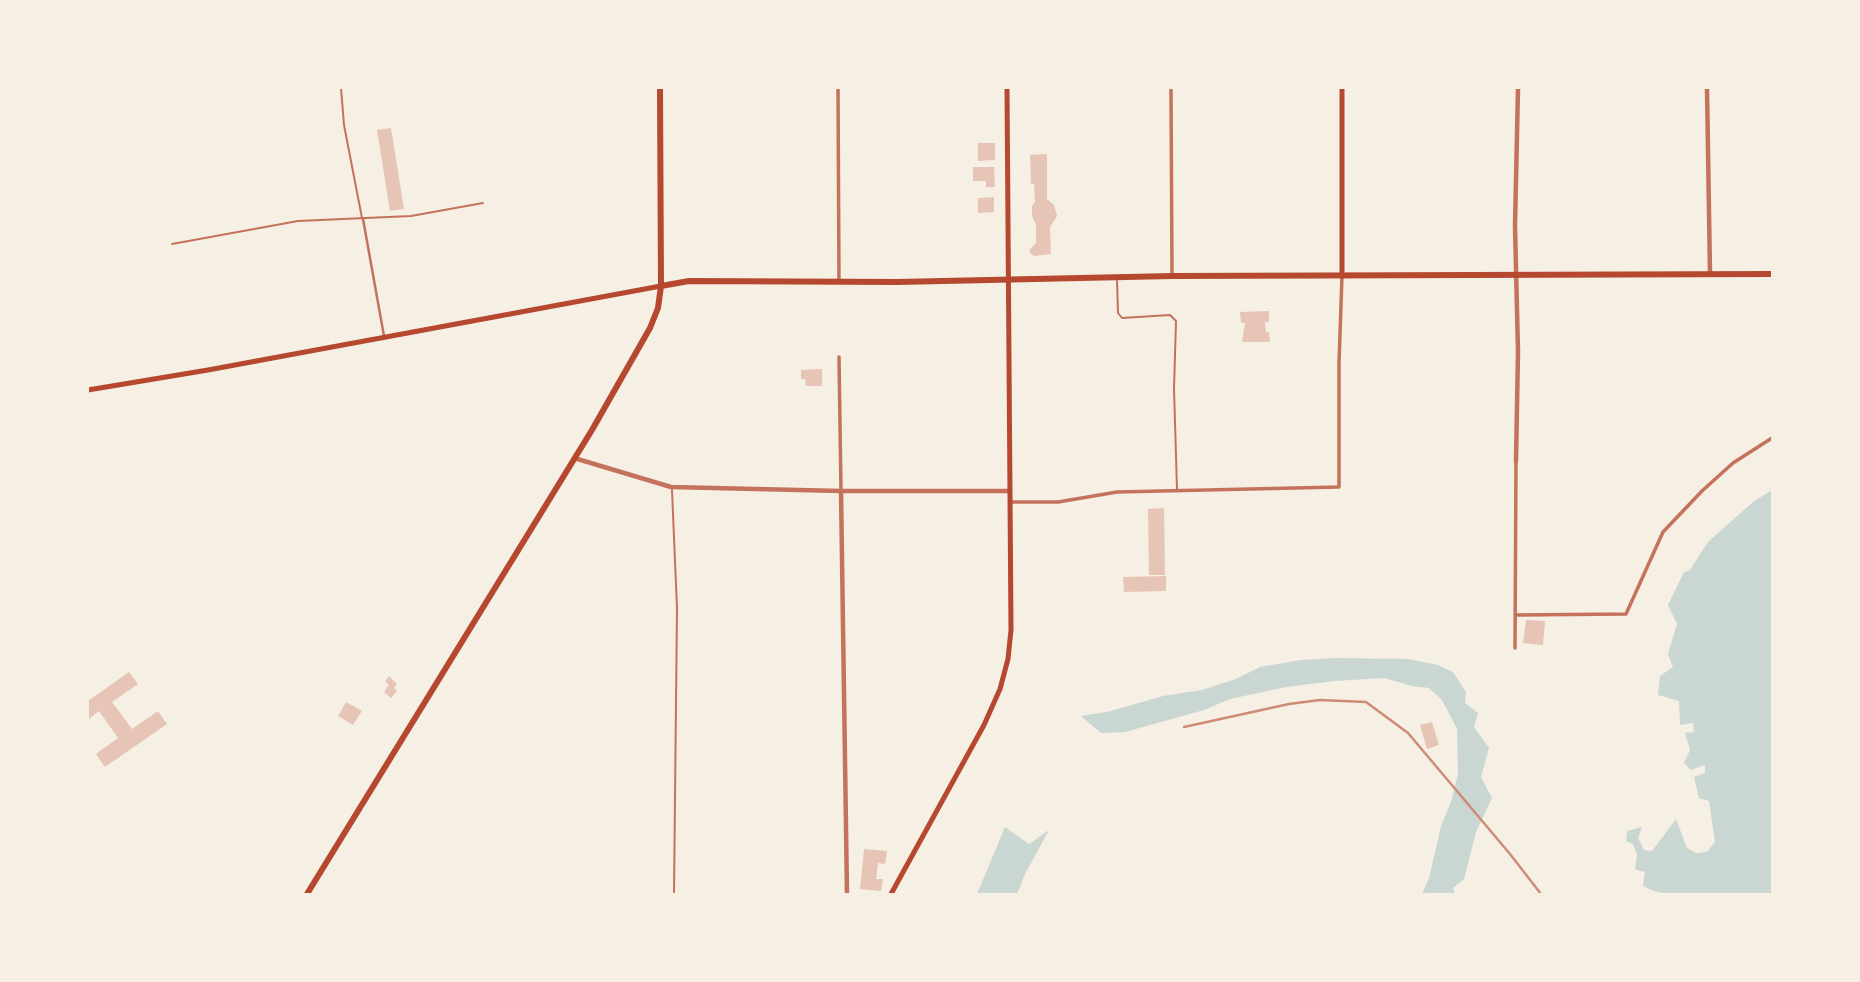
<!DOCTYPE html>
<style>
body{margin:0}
#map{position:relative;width:1860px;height:982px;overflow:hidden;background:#f6efe4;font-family:"IBM Plex Sans",sans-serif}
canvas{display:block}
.frame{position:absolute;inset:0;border:89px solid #f6efe4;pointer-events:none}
</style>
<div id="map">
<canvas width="1860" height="982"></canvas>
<div class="frame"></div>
</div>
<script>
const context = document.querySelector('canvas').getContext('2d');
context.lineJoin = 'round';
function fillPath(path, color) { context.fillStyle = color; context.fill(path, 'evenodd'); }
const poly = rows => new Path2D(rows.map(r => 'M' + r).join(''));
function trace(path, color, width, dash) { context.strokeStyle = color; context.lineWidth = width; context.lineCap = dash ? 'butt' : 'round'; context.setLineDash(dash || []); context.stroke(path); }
fillPath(poly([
 [1772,490,1772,894,1667,894,1654,891,1643,886,1645,872,1635,869,1637,855,1633,844,1626,841,1627,831,1642,827,1638,838,1644,850,1652,851,1676,819,1687,848,1696,853,1707,852,1715,842,1709,801,1699,798,1694,777,1705,773,1705,765,1691,770,1684,763,1690,750,1685,733,1694,732,1693,723,1680,725,1679,701,1658,695,1660,676,1673,667,1668,654,1677,624,1668,605,1684,572,1690,570,1708,542,1753,502],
 [1337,658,1408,659,1438,665,1453,672,1466,692,1465,703,1478,713,1474,727,1489,748,1481,777,1492,798,1476,832,1464,879,1453,888,1455,894,1422,894,1429,878,1441,826,1451,802,1458,774,1457,729,1442,700,1429,688,1412,686,1384,678,1335,681,1286,687,1230,699,1204,710,1125,732,1101,733,1081,716,1107,712,1163,696,1202,690,1236,679,1260,667,1301,660],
 [1005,827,1029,844,1049,830,1025,874,1017,894,977,894]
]), '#c9d6d2');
fillPath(poly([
 [391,128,404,209,390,211,377,130],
 [978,143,995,143,995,160,978,161],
 [1047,154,1047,199,1054,205,1057,216,1050,227,1051,254,1034,256,1030,253,1030,249,1036,243,1036,225,1032,216,1032,206,1035,202,1034,184,1031,184,1030,155],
 [973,167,994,167,995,187,986,187,986,181,973,181],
 [994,197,994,212,978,213,978,198],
 [1269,311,1269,322,1265,322,1266,332,1269,332,1270,342,1242,342,1245,323,1241,323,1240,312],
 [822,369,822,386,806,386,805,379,801,379,801,370],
 [1164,508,1165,575,1149,575,1148,509],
 [1166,576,1166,591,1124,592,1123,577],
 [1526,620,1545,621,1543,645,1523,643],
 [129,672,138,684,112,702,132,729,158,711,167,724,105,767,96,754,118,738,99,711,88,720,88,701],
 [389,676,397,684,394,688,397,691,391,698,384,692,389,685,385,681],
 [346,702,362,711,353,725,338,716],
 [1432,722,1439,745,1427,749,1420,725],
 [864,849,887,851,885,864,878,863,876,879,883,879,881,891,860,889]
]), '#e6c5b7');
trace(poly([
 [341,88,344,125,362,218],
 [172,244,298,221,411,216,483,203],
 [1117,281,1118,313,1122,318,1170,315,1176,321,1174,389,1177,489],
 [672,490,677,608,674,894]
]), '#c5725c', 2);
trace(poly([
 [363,219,384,336]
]), '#c5725c', 2.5);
trace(poly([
 [838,88,839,282],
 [1171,88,1172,276],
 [839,357,841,491],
 [1011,502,1058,502,1117,492,1339,487,1339,363,1342,276],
 [1516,615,1626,614,1663,532,1702,491,1733,463,1772,438],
 [1515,648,1516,461]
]), '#c5725c', 3.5);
trace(poly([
 [1707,88,1710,274],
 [574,458,671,487,841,491,1009,491],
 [1516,461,1518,352,1515,226,1518,88],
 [841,491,847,894]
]), '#c5725c', 4.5);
trace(poly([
 [1342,276,1342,88],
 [88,390,208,370,661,286],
 [891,894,984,725,1000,689,1008,659,1011,630,1007,88]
]), '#b5482f', 5);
trace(poly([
 [661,286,689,281,897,282,1172,276,1772,274],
 [307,894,592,430,650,328,658,308,661,286,660,88]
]), '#b5482f', 6);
trace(poly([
 [1184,727,1289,704,1320,700,1366,702,1408,733,1510,854,1541,894]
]), '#cf8b77', 2.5);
</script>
